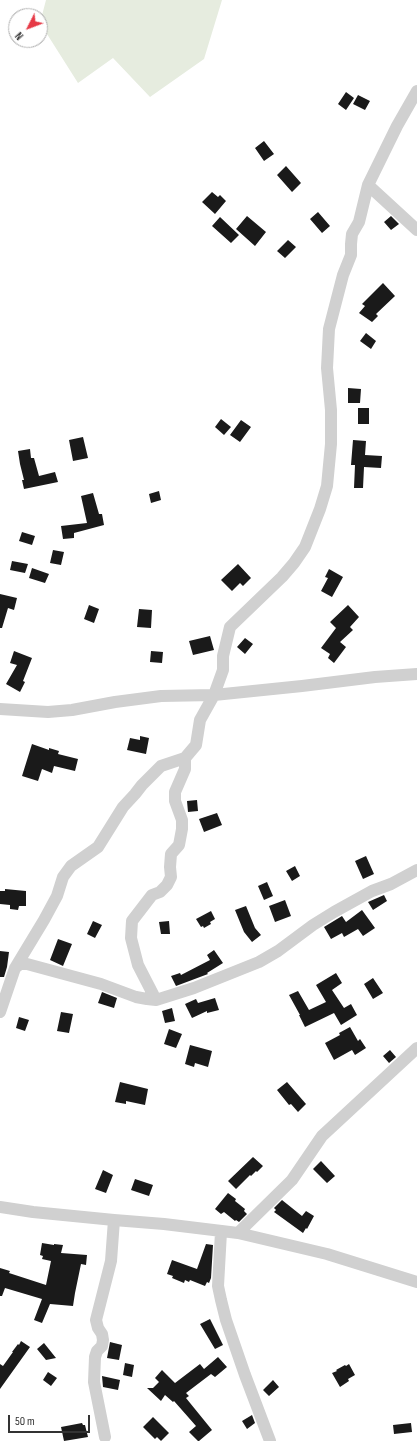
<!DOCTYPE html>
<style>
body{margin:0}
#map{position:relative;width:417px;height:1441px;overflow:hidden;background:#fff;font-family:"Sofia Sans Condensed",sans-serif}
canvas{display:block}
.north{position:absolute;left:8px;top:8px;width:40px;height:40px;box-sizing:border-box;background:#fff;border:1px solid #adadad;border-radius:50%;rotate:228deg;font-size:11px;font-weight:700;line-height:16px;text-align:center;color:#333}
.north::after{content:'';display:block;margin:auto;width:14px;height:18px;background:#e63946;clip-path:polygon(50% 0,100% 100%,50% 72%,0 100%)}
.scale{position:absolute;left:8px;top:1415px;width:82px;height:18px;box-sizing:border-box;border:2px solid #333;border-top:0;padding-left:5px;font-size:12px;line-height:14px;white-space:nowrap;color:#333;-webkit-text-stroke:3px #fff;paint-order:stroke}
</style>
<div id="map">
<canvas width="417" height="1441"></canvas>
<div class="north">N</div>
<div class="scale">50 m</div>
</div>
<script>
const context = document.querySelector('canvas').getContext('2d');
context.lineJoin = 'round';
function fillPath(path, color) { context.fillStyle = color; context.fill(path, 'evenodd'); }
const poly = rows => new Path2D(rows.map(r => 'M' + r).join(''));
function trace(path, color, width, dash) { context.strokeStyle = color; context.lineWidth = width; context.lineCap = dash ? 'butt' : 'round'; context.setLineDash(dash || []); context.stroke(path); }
fillPath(poly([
 [46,0,222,0,204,59,150,97,113,58,78,83,40,23]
]), '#e6ecdf');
fillPath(poly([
 [346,92,354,98,346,110,338,104],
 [358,95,370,101,365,110,353,104],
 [264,141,274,154,264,161,255,148],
 [286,166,301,183,292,192,277,175],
 [212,192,218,197,220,195,226,201,215,214,202,202],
 [318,212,330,226,322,233,310,219],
 [247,216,266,232,255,246,236,229],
 [391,216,399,224,391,230,384,222],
 [220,217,239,235,231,243,212,226],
 [288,240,296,247,285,258,277,251],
 [383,283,395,296,376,314,378,316,372,322,359,313,365,306,362,304],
 [366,333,376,341,371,349,360,341],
 [348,388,361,389,360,403,348,403],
 [358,408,369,408,369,424,358,424],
 [221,419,231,427,224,435,215,427],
 [241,420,251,427,240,442,230,435],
 [83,437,88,458,73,461,69,440],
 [353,440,366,441,365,455,382,456,381,468,364,467,363,488,354,488,355,465,351,465],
 [30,449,31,458,34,458,39,476,55,472,58,482,24,489,22,480,24,480,20,464,18,451],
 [159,491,161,500,151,503,149,494],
 [93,493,99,514,102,514,104,525,74,533,74,538,63,539,61,526,87,523,81,496],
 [22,532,35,536,32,545,19,541],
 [53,550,64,552,61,565,50,563],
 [12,561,28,564,25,573,10,570],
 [238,564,251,578,243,586,240,583,232,591,221,580],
 [32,568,49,574,45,583,29,578],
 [329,569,343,577,332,597,321,591,328,578,325,577],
 [0,594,17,598,14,610,8,608,2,628,0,628],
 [89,605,99,609,94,623,84,619],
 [348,605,359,617,350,627,353,630,340,642,346,647,334,663,328,658,330,654,321,648,336,628,330,622],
 [139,609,152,610,151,628,137,627],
 [210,636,214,650,193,655,189,641],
 [245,638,253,644,245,654,237,647],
 [14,651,32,658,23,681,25,682,20,692,6,684,17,665,10,663],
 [151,651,163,652,162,663,150,662],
 [140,736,149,738,146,754,127,750,130,738,140,740],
 [32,744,49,750,49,748,59,751,58,754,78,759,75,771,54,766,52,773,42,769,38,781,22,776],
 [197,800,198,811,188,812,187,801],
 [217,813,222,825,204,832,199,819],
 [366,856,374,874,363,879,355,861],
 [295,866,300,876,292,881,286,871],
 [267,882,273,896,264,900,258,886],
 [5,889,26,891,26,906,19,906,18,910,10,909,10,905,0,904,0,891,5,891],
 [384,895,387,901,373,910,368,902],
 [285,900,291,916,275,922,269,906],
 [246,906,255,928,261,935,252,942,244,932,235,910],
 [362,910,375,928,363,936,358,929,344,937,342,933,331,939,324,927,342,916,346,922],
 [211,911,215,919,210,922,211,924,204,928,203,926,201,927,196,919],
 [93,921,102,925,95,938,87,934],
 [169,921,170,934,161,934,159,922],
 [58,939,72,944,63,966,50,960],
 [214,950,223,963,207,973,208,974,176,986,171,976,180,973,181,975,210,960,207,955],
 [0,951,9,952,7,967,4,977,0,977],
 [336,973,342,983,332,990,344,1008,351,1004,357,1015,341,1025,334,1013,305,1027,299,1015,300,1015,289,995,298,991,309,1010,326,1002,316,985],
 [373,978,383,993,373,999,364,984],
 [102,992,117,998,114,1008,98,1003],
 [215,998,219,1010,207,1013,207,1011,192,1018,185,1004,196,999,198,1003],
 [172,1008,175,1021,165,1023,162,1011],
 [61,1012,73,1014,69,1033,57,1031],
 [19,1017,29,1020,25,1031,16,1028],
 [350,1027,358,1041,360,1039,366,1048,355,1055,352,1050,334,1060,325,1043,340,1035,339,1033],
 [169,1029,182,1034,176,1048,164,1044],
 [190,1045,212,1051,208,1067,195,1063,194,1067,185,1064],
 [390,1050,396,1057,389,1063,383,1056],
 [120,1082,148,1089,145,1105,126,1101,126,1104,115,1102],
 [287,1082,306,1104,298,1112,291,1104,289,1105,277,1090],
 [253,1157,263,1166,257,1172,256,1171,251,1176,250,1175,236,1189,228,1181],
 [321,1161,335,1176,327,1183,313,1169],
 [103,1170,113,1175,106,1193,95,1189],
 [135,1179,153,1185,149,1196,131,1190],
 [228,1193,236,1199,235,1201,245,1209,244,1211,247,1214,239,1222,236,1220,235,1221,224,1212,221,1214,215,1209],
 [282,1200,302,1216,306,1211,314,1216,307,1229,306,1228,303,1233,274,1212,276,1210,274,1208],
 [42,1243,54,1245,54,1244,63,1245,61,1253,87,1255,86,1265,81,1264,75,1293,73,1306,50,1304,42,1323,34,1320,42,1299,5,1288,2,1296,0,1296,0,1268,10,1271,9,1273,46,1285,51,1261,42,1259,43,1256,40,1255],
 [206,1244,213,1245,211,1278,209,1283,207,1282,205,1286,190,1280,189,1282,185,1280,184,1283,172,1278,173,1276,167,1274,172,1260,197,1269],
 [210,1319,223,1345,215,1349,200,1324],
 [21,1341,30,1347,0,1389,0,1364,3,1366,13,1352,12,1352,18,1344,19,1345],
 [110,1342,122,1345,119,1360,107,1358],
 [44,1343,56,1358,46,1360,37,1349],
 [218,1357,227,1367,215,1377,211,1374,186,1393,189,1396,186,1398,212,1430,199,1441,198,1441,189,1432,196,1426,174,1401,173,1402,165,1395,161,1401,147,1388,153,1388,159,1382,155,1378,162,1370,175,1383,200,1364,204,1369],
 [125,1363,134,1365,132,1377,123,1375],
 [349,1364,355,1375,348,1379,349,1381,340,1387,332,1373,337,1371,336,1370,345,1365,346,1366],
 [48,1372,57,1378,51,1386,43,1380],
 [102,1376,120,1380,118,1390,103,1387],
 [273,1380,279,1387,269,1396,263,1390],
 [252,1415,255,1423,247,1429,242,1421],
 [153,1417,169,1433,161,1441,157,1437,155,1439,143,1427],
 [82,1423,83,1425,85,1425,88,1437,64,1441,61,1427],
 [411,1423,412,1432,394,1434,393,1425]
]), '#1a1a1a');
trace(poly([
 [368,185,417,230],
 [0,709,48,712,72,710,115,702,161,696,214,695,302,686,375,677,417,674],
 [15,968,20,964,27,964,101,984,136,997,147,999,156,1000,194,988,259,962,278,951,313,925,334,912,372,891,391,884,417,870],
 [156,1000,138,965,131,938,132,921,152,895,160,892,167,885,171,877,170,867,171,854,179,845,182,829,182,820,175,801,175,792,185,769,185,758],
 [0,1012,15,968,44,920,57,896,63,877,71,866,98,847,123,807,135,794,142,785,161,766,185,758,196,745,200,720,214,695,223,670,223,656,230,627,282,577,294,563,305,547,320,509,327,486,331,444,331,410,327,368,329,329,343,275,351,255,351,244,352,234,359,222,368,185,397,126,417,91],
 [0,1207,33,1212,114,1220,164,1224,238,1233,327,1254,417,1282],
 [221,1232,218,1286,221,1300,226,1320,245,1375,270,1441],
 [238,1233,292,1180,322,1136,417,1048],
 [105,1437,94,1382,95,1357,97,1351,102,1346,103,1340,102,1334,98,1328,96,1320,111,1261,114,1220]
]), '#d0d0d0', 12);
</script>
